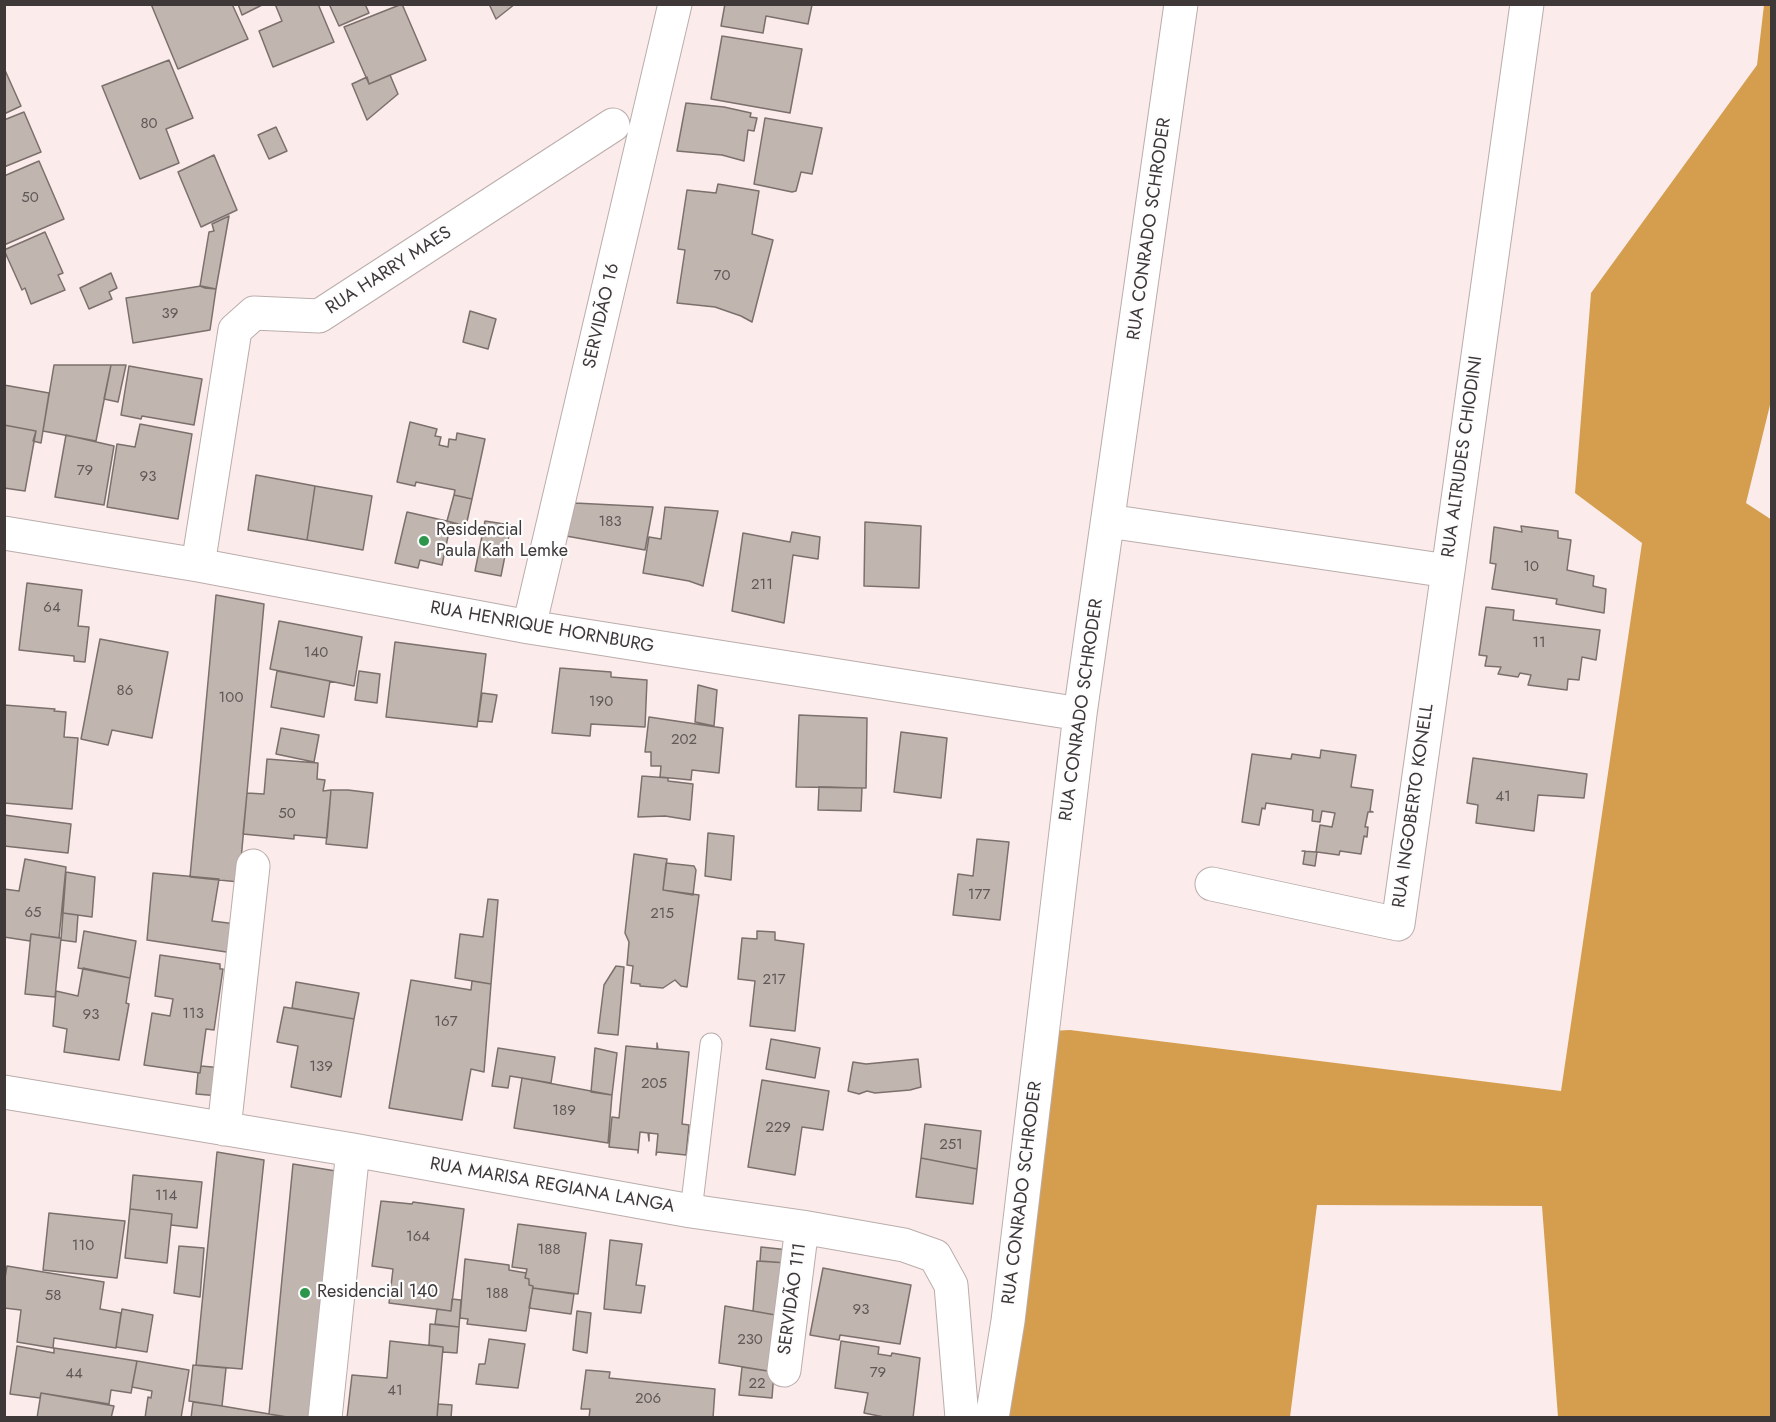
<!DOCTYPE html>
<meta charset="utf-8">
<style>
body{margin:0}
#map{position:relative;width:1776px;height:1422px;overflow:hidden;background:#fbeceb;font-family:Jost,sans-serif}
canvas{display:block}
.frame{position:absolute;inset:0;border:6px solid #3e3938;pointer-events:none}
</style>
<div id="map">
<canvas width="1776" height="1422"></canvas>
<div class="frame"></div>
</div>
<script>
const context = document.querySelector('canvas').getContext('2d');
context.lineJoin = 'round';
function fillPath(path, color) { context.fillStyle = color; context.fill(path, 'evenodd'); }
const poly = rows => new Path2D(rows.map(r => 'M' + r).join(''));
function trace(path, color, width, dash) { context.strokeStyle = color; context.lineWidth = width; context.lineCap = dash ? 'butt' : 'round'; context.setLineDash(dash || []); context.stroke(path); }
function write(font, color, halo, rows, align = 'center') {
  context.font = font + ' Jost,sans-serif'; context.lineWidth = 4.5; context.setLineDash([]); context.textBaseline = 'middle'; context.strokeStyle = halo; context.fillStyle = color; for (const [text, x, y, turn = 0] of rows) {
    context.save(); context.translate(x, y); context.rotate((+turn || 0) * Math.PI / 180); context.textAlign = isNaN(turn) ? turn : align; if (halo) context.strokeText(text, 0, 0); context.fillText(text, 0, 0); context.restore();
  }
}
fillPath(poly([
 [1764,5,1771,5,1771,401,1746,503,1772,520,1771,1417,1558,1417,1542,1206,1317,1205,1290,1417,1002,1418,1050,1031,1070,1030,1561,1091,1642,543,1575,493,1591,293,1757,65]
]), '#d59e4f');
const building = poly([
 [151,4,232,4,248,39,178,69,151,4],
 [238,4,264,4,242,15,238,4],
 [275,4,318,4,334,42,273,67,259,31,282,21,275,4],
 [333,4,365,4,369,13,339,26,330,6,333,4],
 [402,4,426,60,369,84,344,27,402,4],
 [489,4,515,4,496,19,489,4],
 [725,4,810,4,812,5,808,24,766,16,763,33,721,26,725,4],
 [722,36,802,49,790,113,711,99,722,36],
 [169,60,193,118,166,129,179,163,140,179,102,86,169,60],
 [4,68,21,106,4,114,4,68],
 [390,75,398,94,367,120,352,84,367,77,369,84,390,75],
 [686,103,724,107,751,113,750,117,757,118,754,131,748,130,744,161,722,155,677,151,686,103],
 [24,112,41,152,4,167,4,120,24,112],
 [765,118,822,128,812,174,801,172,796,191,792,192,754,184,765,118],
 [276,127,287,151,269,159,258,135,276,127],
 [214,155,237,210,201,227,178,172,214,155],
 [39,161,64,219,4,245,4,176,39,161],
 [718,184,759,191,752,234,773,240,752,322,741,316,715,307,677,303,685,250,678,249,687,190,716,193,718,184],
 [229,216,216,289,205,288,200,286,209,232,214,231,212,224,229,216],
 [45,232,63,273,58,275,65,290,31,304,25,288,22,290,4,250,45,232],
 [111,273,117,288,109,292,112,299,89,309,80,288,111,273],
 [201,286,216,289,210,330,133,343,126,298,201,286],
 [470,311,496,319,488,349,463,342,470,311],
 [54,365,111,365,96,441,43,431,54,365],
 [111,365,126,365,118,402,104,399,111,365],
 [129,366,202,379,194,425,142,416,141,419,121,415,129,366],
 [4,385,49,393,41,443,33,441,36,431,4,425,4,385],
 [410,422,437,429,435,436,441,437,439,445,448,447,449,439,456,440,457,433,485,439,472,499,454,495,455,490,416,482,415,486,397,482,410,422],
 [140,424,192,434,178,519,107,507,117,444,135,447,140,424],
 [4,425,36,431,25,491,4,488,4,425],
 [66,435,114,446,104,505,55,497,66,435],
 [256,475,315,486,307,540,248,530,256,475],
 [315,486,372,496,363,550,307,540,315,486],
 [454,495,472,499,466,526,447,521,454,495],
 [575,503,653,507,645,550,566,536,575,503],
 [665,507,718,511,703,586,689,581,643,573,649,537,661,539,665,507],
 [407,512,451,522,442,565,420,560,418,568,395,563,407,512],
 [485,521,511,525,501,576,475,571,485,521],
 [865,522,921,526,919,588,864,586,865,522],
 [1521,526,1558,531,1558,538,1571,540,1567,570,1594,576,1593,586,1606,589,1604,613,1556,604,1557,599,1492,589,1496,564,1490,563,1494,527,1522,532,1521,526],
 [792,532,820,537,818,559,793,555,784,623,732,611,743,533,790,542,792,532],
 [27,583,82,590,78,626,89,627,85,662,74,661,74,656,19,650,27,583],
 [216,595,264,604,239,882,190,877,216,595],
 [1486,607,1514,610,1513,620,1600,630,1596,660,1582,657,1579,680,1568,679,1567,690,1528,685,1531,675,1520,673,1518,677,1498,674,1501,667,1485,666,1487,656,1479,655,1486,607],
 [279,621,362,637,354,686,270,669,279,621],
 [100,639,168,652,152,738,112,730,108,745,81,739,100,639],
 [395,642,486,654,477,727,386,717,395,642],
 [560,668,611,672,611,677,647,680,645,727,591,724,590,736,552,733,560,668],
 [277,671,330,681,324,717,271,707,277,671],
 [359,671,380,674,377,703,355,700,359,671],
 [698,685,717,690,714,726,695,722,698,685],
 [482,693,497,695,492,722,478,721,482,693],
 [4,705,55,709,54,711,66,712,64,737,78,738,72,809,4,803,4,705],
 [799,715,867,718,866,788,796,787,799,715],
 [649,717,723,728,719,773,692,770,691,780,660,777,661,766,651,766,651,752,645,752,649,717],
 [281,728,319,735,314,762,276,754,281,728],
 [901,732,947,738,941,798,894,792,901,732],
 [1321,750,1356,755,1351,787,1373,790,1370,811,1373,812,1368,812,1365,827,1368,827,1367,837,1364,836,1361,854,1340,851,1339,855,1317,852,1315,866,1303,864,1305,851,1302,851,1316,852,1320,825,1332,827,1335,813,1322,811,1320,822,1312,821,1313,810,1266,803,1265,809,1262,808,1259,825,1242,822,1252,754,1291,759,1292,754,1320,758,1321,750],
 [1473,758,1587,774,1584,798,1538,795,1534,831,1476,823,1478,805,1467,803,1473,758],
 [267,759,318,763,317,779,325,780,323,791,331,790,327,838,294,835,294,839,243,834,247,793,264,794,267,759],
 [642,776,668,778,668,781,693,784,690,820,665,816,638,817,642,776],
 [819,787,862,788,861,811,818,810,819,787],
 [331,790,348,790,373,793,367,848,326,844,331,790],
 [4,815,71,824,68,853,4,846,4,815],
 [708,833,734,836,731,880,705,876,708,833],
 [977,839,1009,842,1000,920,953,915,958,874,973,876,977,839],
 [634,854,667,859,663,890,699,895,687,987,681,986,675,980,663,988,640,986,640,984,631,983,633,966,627,965,629,942,625,933,634,854],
 [25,859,66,867,59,938,31,934,30,941,4,937,4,889,19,891,25,859],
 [666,863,694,866,696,870,693,895,663,890,666,863],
 [66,872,95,877,92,917,63,913,66,872],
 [153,873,219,879,212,921,236,924,233,953,147,940,153,873],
 [488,899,498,900,491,984,455,978,460,934,483,937,488,899],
 [63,913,78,915,76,942,61,940,63,913],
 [84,931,136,941,130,978,78,968,84,931],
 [757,931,775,932,775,940,804,944,795,1031,750,1026,755,981,738,979,742,938,757,939,757,931],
 [31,934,61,938,55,997,25,994,31,934],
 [160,955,220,964,220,969,223,969,214,1030,206,1029,200,1073,144,1065,152,1013,170,1016,173,999,155,996,160,955],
 [616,966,624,967,618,1035,598,1033,604,985,616,966],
 [83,968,130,978,126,1003,129,1004,119,1060,64,1052,67,1029,53,1026,56,991,78,996,83,968],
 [411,980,471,990,472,981,491,984,484,1072,471,1069,462,1120,389,1108,411,980],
 [296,982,359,993,354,1019,292,1008,296,982],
 [284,1007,354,1019,341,1097,291,1087,298,1046,277,1042,284,1007],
 [771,1039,820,1048,815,1078,766,1069,771,1039],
 [657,1043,658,1049,689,1052,682,1124,689,1125,686,1155,657,1152,656,1155,658,1134,649,1133,649,1141,648,1133,640,1132,638,1153,638,1150,609,1147,612,1117,619,1118,626,1046,657,1049,657,1043],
 [498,1048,555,1057,551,1083,510,1076,508,1088,492,1086,498,1048],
 [595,1048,617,1053,612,1095,591,1092,595,1048],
 [918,1059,921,1087,910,1090,875,1093,867,1091,859,1094,848,1091,853,1062,866,1064,918,1059],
 [201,1066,223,1068,220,1096,196,1094,198,1073,200,1073,201,1066],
 [522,1078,612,1095,608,1143,514,1128,522,1078],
 [762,1080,829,1091,823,1130,802,1127,795,1175,748,1167,762,1080],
 [925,1124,981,1131,977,1169,921,1158,925,1124],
 [217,1152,264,1160,242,1369,196,1365,217,1152],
 [921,1158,977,1169,973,1204,916,1197,921,1158],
 [293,1164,342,1172,318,1418,293,1418,269,1414,293,1164],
 [133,1175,202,1182,197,1228,171,1225,172,1214,130,1209,133,1175],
 [381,1201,412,1204,413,1202,464,1209,451,1311,389,1303,393,1269,372,1266,381,1201],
 [130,1209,172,1214,167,1263,125,1258,130,1209],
 [49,1213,125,1221,117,1278,43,1270,49,1213],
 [518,1224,586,1233,578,1294,533,1288,533,1286,529,1285,529,1279,525,1278,527,1269,512,1267,518,1224],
 [610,1240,642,1244,636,1285,645,1286,641,1313,604,1309,610,1240],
 [179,1246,204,1248,200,1297,174,1293,179,1246],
 [761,1247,789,1250,787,1263,760,1261,761,1247],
 [465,1259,509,1265,509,1270,526,1273,525,1278,529,1279,529,1285,533,1286,526,1331,467,1324,468,1319,460,1318,465,1259],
 [757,1261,787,1263,781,1316,753,1311,757,1261],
 [7,1266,104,1282,100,1309,121,1313,116,1348,54,1338,53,1348,17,1342,21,1310,4,1308,4,1284,7,1266],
 [823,1268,911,1285,900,1344,840,1335,839,1340,810,1335,823,1268],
 [533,1288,574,1294,571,1314,529,1308,533,1288],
 [452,1299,461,1300,459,1327,435,1324,437,1309,451,1311,452,1299],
 [725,1306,781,1316,774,1372,719,1363,725,1306],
 [122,1309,153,1315,147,1352,116,1347,122,1309],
 [577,1311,591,1313,587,1353,573,1350,577,1311],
 [430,1324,459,1327,457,1353,443,1352,443,1347,429,1345,430,1324],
 [489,1339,525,1344,518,1388,476,1384,479,1364,485,1364,489,1339],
 [390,1341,443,1347,437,1418,347,1418,352,1375,387,1378,390,1341],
 [841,1341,879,1347,878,1354,891,1356,892,1353,920,1358,913,1418,889,1418,864,1413,868,1393,835,1388,841,1341],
 [17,1346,54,1353,54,1348,137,1361,131,1393,111,1390,109,1404,41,1393,40,1398,10,1394,17,1346],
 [137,1361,189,1370,181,1418,145,1418,148,1397,151,1398,152,1391,132,1387,137,1361],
 [193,1365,226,1368,222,1406,189,1401,193,1365],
 [742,1367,774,1372,772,1398,739,1395,742,1367],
 [586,1370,610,1372,609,1378,715,1389,713,1418,589,1418,590,1409,581,1409,586,1370],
 [41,1393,114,1406,111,1418,37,1418,41,1393],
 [193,1402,222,1406,293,1418,191,1418,193,1402],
 [438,1404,452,1405,451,1418,437,1418,438,1404]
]);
fillPath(building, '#c1b5af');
trace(building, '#7b706b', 1.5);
const service = poly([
 [691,1211,711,1044]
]);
const minor = poly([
 [1108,521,1448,571,1527,4],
 [4,533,198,565,529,627,1080,714],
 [198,565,235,330,254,313,319,316,613,125],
 [529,627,675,4],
 [1212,884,1398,924,1448,571],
 [4,1092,353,1150,691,1211,802,1227,904,1245,935,1256,951,1285,962,1418],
 [224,1129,253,866],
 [784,1370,802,1227],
 [325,1418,353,1150],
 [992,1418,1008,1321,1080,714,1181,4]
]);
trace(service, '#bbadac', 23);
trace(minor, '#bbadac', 35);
trace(service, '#fff', 21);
trace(minor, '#fff', 33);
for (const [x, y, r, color] of [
 [424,541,6,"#2c964d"],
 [305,1293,6,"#2c964d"]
]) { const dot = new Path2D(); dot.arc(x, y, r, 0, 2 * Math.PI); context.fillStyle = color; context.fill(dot); trace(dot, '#fdfdfd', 2); }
write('15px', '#5f5856', null, [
 ["80",149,124],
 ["50",30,198],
 ["70",722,276],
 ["39",170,314],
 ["79",85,471],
 ["93",148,477],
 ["183",610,522],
 ["10",1531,567],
 ["211",762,585],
 ["64",52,608],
 ["11",1539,643],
 ["140",316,653],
 ["86",125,691],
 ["100",231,698],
 ["190",601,702],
 ["202",684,740],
 ["41",1503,797],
 ["50",287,814],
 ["177",979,895],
 ["65",33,913],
 ["215",662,914],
 ["217",774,980],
 ["113",193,1014],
 ["93",91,1015],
 ["167",446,1022],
 ["139",321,1067],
 ["205",654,1084],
 ["189",564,1111],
 ["229",778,1128],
 ["251",951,1145],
 ["114",166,1196],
 ["164",418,1237],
 ["110",83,1246],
 ["188",549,1250],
 ["188",497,1294],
 ["58",53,1296],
 ["93",861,1310],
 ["230",750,1340],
 ["79",878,1373],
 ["44",74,1374],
 ["22",757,1384],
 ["41",395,1391],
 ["206",648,1399]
]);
write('18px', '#3e3938', '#fdfdfd', [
 ["RUA CONRADO SCHRODER",1150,229,-82],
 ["RUA HARRY MAES",389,271,-33],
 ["SERVIDÃO 16",602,316,-77],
 ["RUA ALTRUDES CHIODINI",1463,457,-82],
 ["RUA HENRIQUE HORNBURG",542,628,10],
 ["RUA CONRADO SCHRODER",1082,710,-82],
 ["RUA INGOBERTO KONELL",1414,806,-82],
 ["RUA MARISA REGIANA LANGA",552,1186,10],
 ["RUA CONRADO SCHRODER",1023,1193,-83],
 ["SERVIDÃO 111",793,1299,-82]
]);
write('18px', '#3e3938', '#fdfdfd', [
 ["Residencial",436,531],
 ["Paula Kath Lemke",436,552],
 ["Residencial 140",317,1293]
], 'left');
</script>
